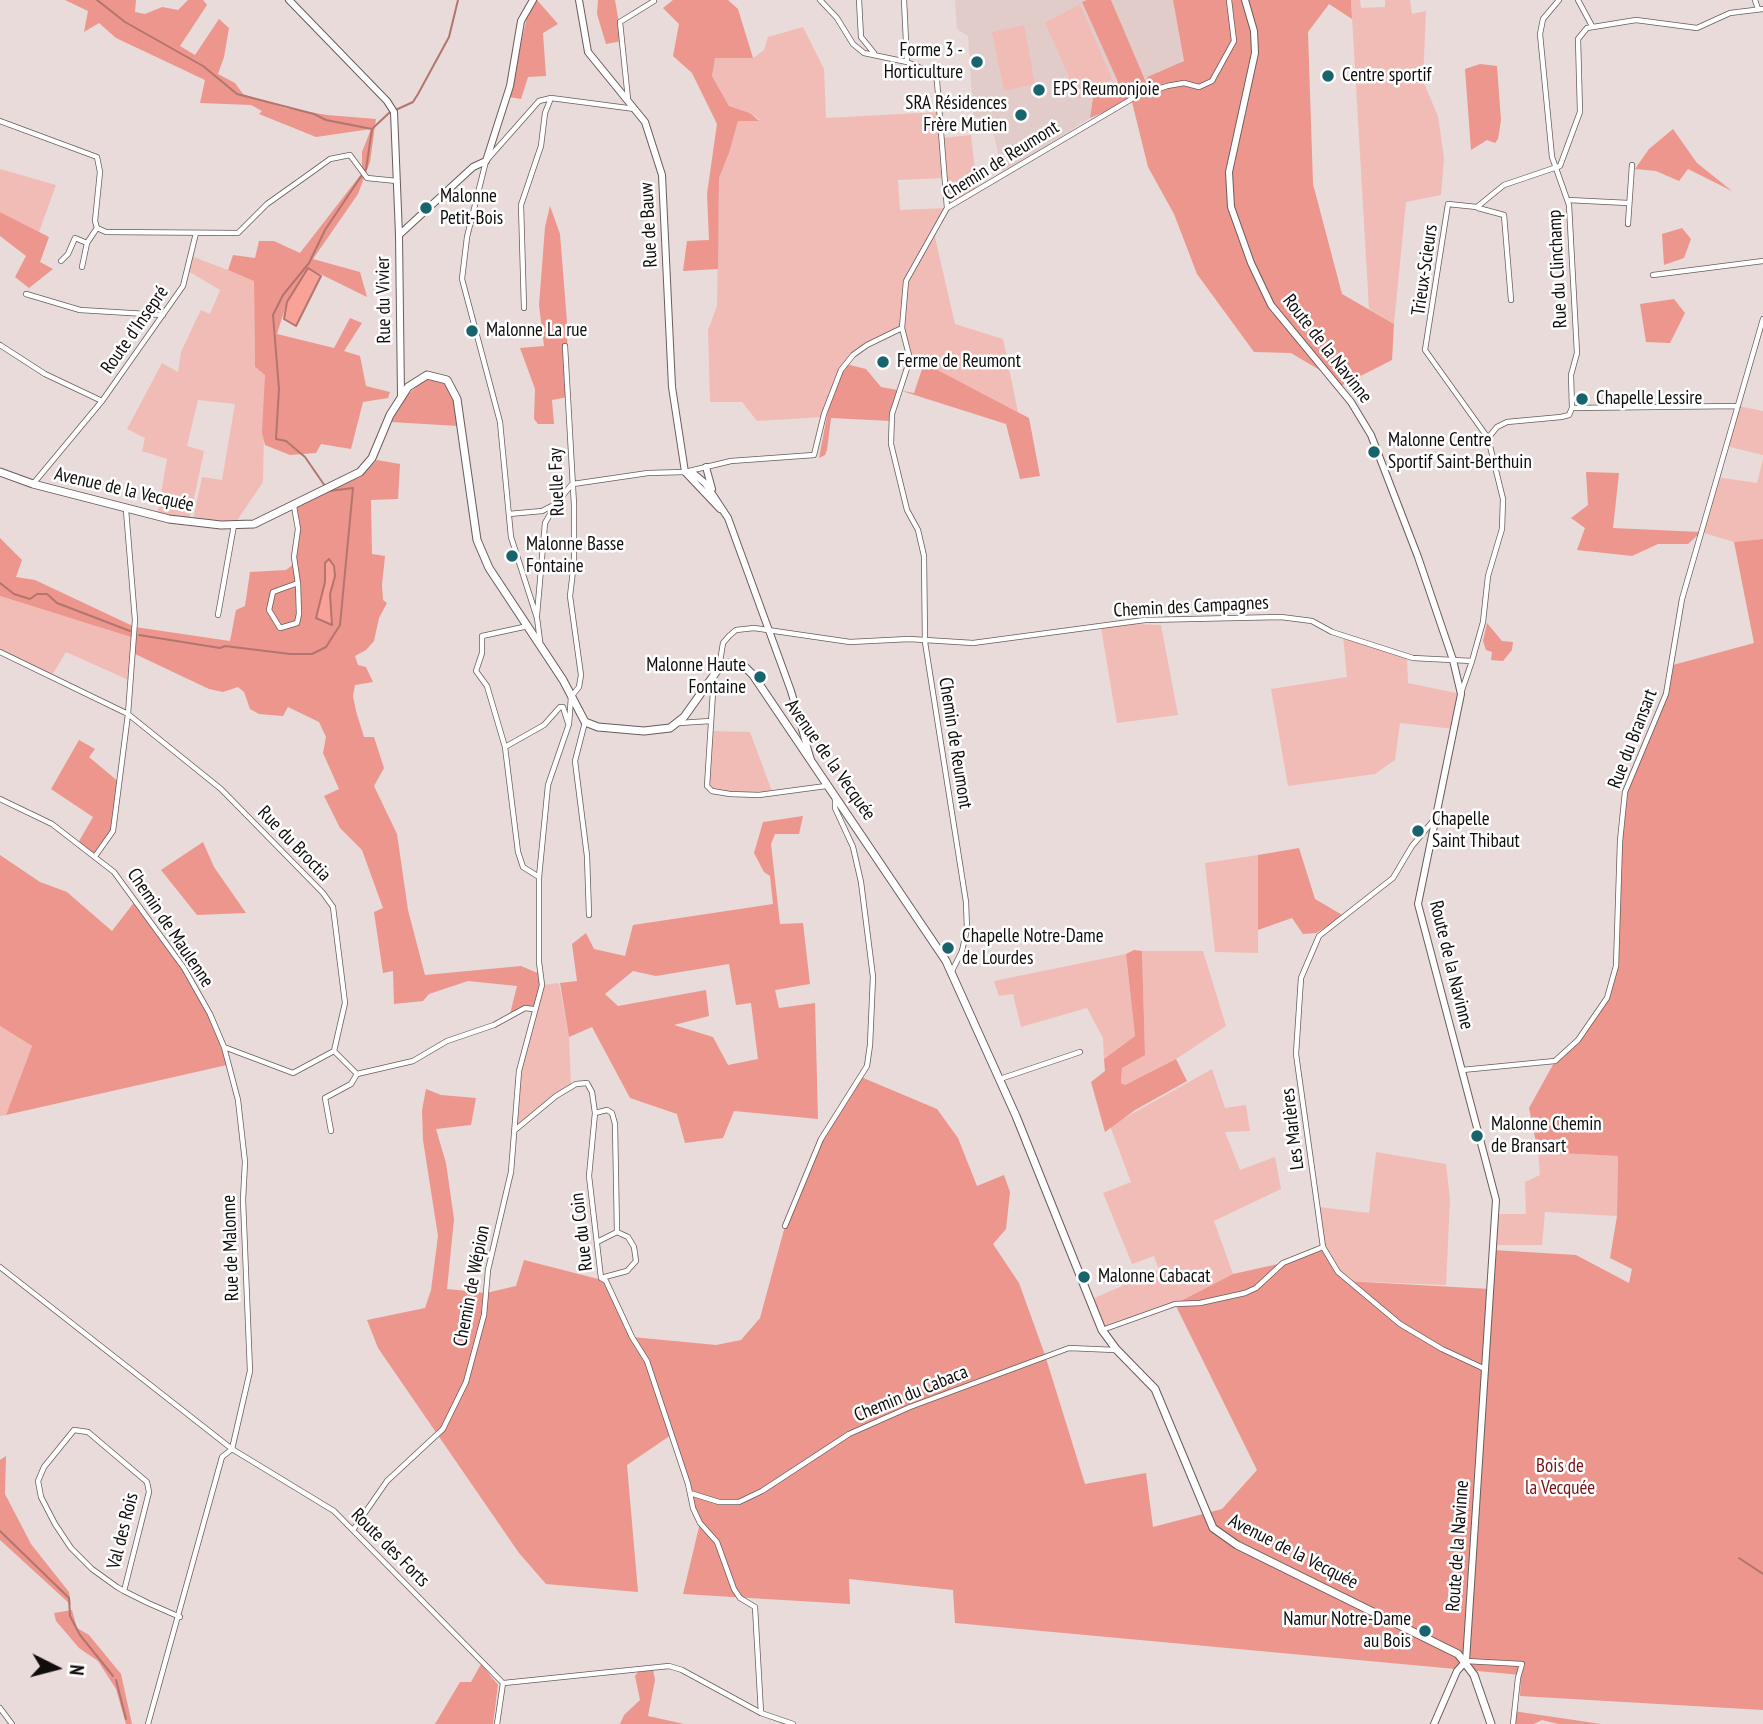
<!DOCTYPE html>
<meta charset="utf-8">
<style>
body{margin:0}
#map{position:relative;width:1763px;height:1724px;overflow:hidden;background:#e8dbd9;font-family:"PT Sans Narrow",sans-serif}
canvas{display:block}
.north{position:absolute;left:21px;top:1633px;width:70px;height:70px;-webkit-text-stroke:5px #fff;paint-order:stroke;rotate:96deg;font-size:19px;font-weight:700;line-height:28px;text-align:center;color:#110d0d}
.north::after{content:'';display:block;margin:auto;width:24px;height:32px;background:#110d0d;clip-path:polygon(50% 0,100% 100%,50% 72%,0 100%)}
</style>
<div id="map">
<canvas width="1763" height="1724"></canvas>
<div class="north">N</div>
</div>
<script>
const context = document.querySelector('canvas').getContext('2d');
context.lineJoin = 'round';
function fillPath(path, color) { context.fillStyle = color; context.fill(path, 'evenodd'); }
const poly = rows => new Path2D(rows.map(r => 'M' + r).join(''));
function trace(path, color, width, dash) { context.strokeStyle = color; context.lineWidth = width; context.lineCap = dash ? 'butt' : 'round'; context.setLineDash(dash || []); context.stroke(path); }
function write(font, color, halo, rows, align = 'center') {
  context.font = font + ' "PT Sans Narrow",sans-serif'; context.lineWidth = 5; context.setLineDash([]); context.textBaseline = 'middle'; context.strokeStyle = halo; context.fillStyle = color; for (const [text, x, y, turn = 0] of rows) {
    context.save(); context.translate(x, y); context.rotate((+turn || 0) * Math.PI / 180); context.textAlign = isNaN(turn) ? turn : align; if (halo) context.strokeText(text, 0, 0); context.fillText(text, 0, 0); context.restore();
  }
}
fillPath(poly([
 [955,0,1087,0,1083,3,1118,82,1093,98,1090,118,1003,174,991,122,974,125,968,36,957,29],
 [1111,0,1173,0,1184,61,1147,77,1149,91]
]), '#e2ccca');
fillPath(poly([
 [1351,0,1360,0,1361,8,1385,7,1385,0,1410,0,1412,14,1426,11,1423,81,1438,116,1444,158,1441,195,1406,202,1394,324,1369,309],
 [1080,4,1112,79,1079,99,1045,23],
 [1024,25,1035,84,1004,91,992,32],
 [803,27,824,69,826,118,939,112,942,138,971,135,977,190,947,208,934,233,955,324,1003,339,1018,412,910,357,902,328,853,355,841,370,824,417,757,421,742,402,710,402,708,330,717,306,719,178,729,153,738,120,760,120,750,113,729,106,712,76,714,58,753,58,764,50,768,37],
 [945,178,947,208,900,210,898,180],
 [0,169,56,185,39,232,0,212],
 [191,256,254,280,255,367,265,375,263,482,234,525,193,520,202,477,222,480,235,404,198,400,187,446,204,451,189,522,157,516,167,459,142,451,145,438,127,429,162,363,178,372,181,352,196,320,201,310,210,314,220,290,188,271],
 [1738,406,1763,411,1763,455,1726,446],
 [1763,459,1763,539,1734,542,1701,532,1717,477,1757,483],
 [0,596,134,638,131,681,66,652,51,677,0,652],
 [1133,624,1161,625,1178,715,1117,723,1101,628],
 [1343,636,1407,656,1408,683,1461,694,1454,729,1400,723,1395,760,1375,774,1288,786,1271,689,1347,677],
 [711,731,750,732,773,794,712,791,707,786],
 [1258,855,1258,953,1215,952,1205,863],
 [1142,951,1203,951,1226,1026,1176,1059,1125,1085,1121,1083,1122,1068,1145,1054],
 [1126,954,1135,1036,1104,1059,1103,1038,1087,1008,1021,1027,1013,994,999,996,994,981],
 [559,983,569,1037,571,1087,515,1130,519,1071,533,1009,542,985],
 [0,1026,32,1046,6,1115,0,1116],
 [1212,1069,1225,1108,1246,1105,1250,1131,1225,1132,1240,1170,1275,1157,1281,1189,1214,1221,1233,1274,1175,1304,1102,1330,1090,1300,1159,1270,1154,1256,1132,1264,1103,1193,1131,1182,1110,1126],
 [1376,1152,1446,1164,1450,1199,1446,1285,1345,1281,1323,1247,1319,1207,1369,1213],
 [1538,1152,1618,1156,1617,1216,1545,1212,1542,1245,1493,1245,1495,1214,1526,1214,1525,1182,1540,1175]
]), '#f2bcb6');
fillPath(poly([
 [65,0,136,0,135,12,145,14,162,7,178,10,188,0,203,0,207,5,180,46,195,55,219,19,229,28,224,57,218,74,235,83,243,94,285,108,327,115,376,119,370,162,358,194,313,259,360,272,367,297,308,268,287,302,277,334,334,348,350,318,362,323,344,351,360,356,366,386,390,392,388,398,363,402,351,449,321,444,316,453,290,455,265,445,262,432,265,375,255,367,254,281,228,270,233,255,255,258,259,241,274,241,300,253,362,173,362,152,371,129,316,137,259,114,262,111,251,105,200,103,205,80,116,38,99,23,84,32,88,11],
 [537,0,558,24,543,33,546,76,528,77,521,99,509,97,527,17],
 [598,0,615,0,622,41,606,44,597,14],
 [673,0,728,0,738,9,753,58,715,58,712,76,729,106,750,113,759,121,738,121,729,153,719,178,718,269,683,271,687,241,709,240,707,194,717,124,692,73,673,56,679,24,663,8],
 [1087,0,1111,0,1148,87,1147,77,1184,61,1173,0,1351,0,1352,19,1329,4,1308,32,1313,184,1342,294,1394,324,1392,360,1339,387,1323,372,1291,353,1254,352,1197,274,1174,214,1148,167,1132,102,1150,93,1090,118,1093,98,1118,82,1082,2],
 [1480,64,1497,66,1501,120,1498,139,1495,143,1487,140,1471,150,1465,69],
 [1673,129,1697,163,1732,191,1688,169,1679,181,1656,171,1635,169,1649,149],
 [550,206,560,234,567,322,568,397,552,400,554,424,538,424,534,419,535,389,520,348,544,346,539,305,545,227],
 [0,212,49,237,40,262,53,269,29,288,15,277,26,256,0,236],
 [1682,228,1691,239,1684,258,1664,265,1662,234],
 [1674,299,1685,313,1670,343,1646,342,1640,304],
 [924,363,1029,418,1040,476,1020,479,1006,424,902,391,891,421,831,418,827,450,825,455,819,458,831,395,846,364,866,369,881,387,914,393],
 [426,378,442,379,451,388,458,426,391,422,404,398],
 [377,460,400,464,398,499,371,500,372,554,385,556,382,585,383,600,387,603,379,618,374,641,366,650,355,656,358,665,366,667,373,682,355,685,353,696,356,711,364,737,374,737,384,768,374,786,397,834,408,910,425,975,521,966,540,974,542,985,533,1009,525,1009,509,1018,517,986,468,981,429,994,423,1001,394,1004,393,971,383,973,374,912,383,908,362,850,340,828,324,796,339,789,323,753,326,737,319,722,288,707,283,716,259,714,250,709,244,692,238,687,223,692,209,689,133,653,134,638,0,596,0,538,22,560,16,577,35,580,135,627,230,641,236,610,245,606,250,572,286,570,295,563,298,529,294,506,360,477],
 [1586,472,1619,473,1613,528,1701,532,1688,544,1658,544,1632,556,1577,550,1585,528,1571,518,1588,505],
 [1763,539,1763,1710,1520,1696,1521,1675,955,1623,953,1590,849,1579,850,1604,683,1594,700,1523,671,1435,627,1465,638,1592,546,1584,519,1553,378,1348,367,1320,425,1308,431,1290,438,1236,423,1140,422,1110,426,1089,441,1095,476,1098,471,1125,436,1129,446,1163,454,1219,447,1289,486,1293,516,1286,524,1260,606,1281,632,1337,716,1345,741,1340,760,1318,785,1226,821,1139,861,1077,937,1109,958,1138,977,1186,1004,1175,1010,1192,1006,1229,993,1244,1019,1283,1045,1355,1085,1484,1146,1473,1153,1527,1222,1509,1257,1470,1175,1304,1233,1274,1283,1263,1323,1247,1345,1281,1490,1289,1493,1250,1576,1255,1629,1283,1632,1269,1610,1258,1617,1216,1618,1156,1538,1152,1529,1108,1555,1061,1567,1051,1607,998,1616,966,1625,792,1661,708,1673,665,1754,643,1734,542],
 [1487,623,1502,641,1513,642,1512,650,1503,661,1491,660,1492,652,1486,650,1483,641],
 [79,740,95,749,89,757,120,783,113,831,96,855,78,843,93,817,51,789],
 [803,816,799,834,775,834,771,844,780,924,803,923,810,984,775,990,779,1008,815,1003,818,1119,734,1111,723,1138,685,1143,677,1114,630,1098,592,1027,569,1037,560,983,577,981,572,944,586,933,594,949,625,956,633,925,773,904,770,876,764,872,754,853,763,822],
 [729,964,736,1005,751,1003,758,1059,728,1065,713,1037,674,1025,709,1016,706,990,618,1006,605,994,633,971,656,976],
 [203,842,214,867,246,913,197,915,161,870],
 [1299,848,1315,899,1344,916,1316,933,1303,934,1292,918,1258,930,1258,855],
 [0,855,40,882,67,892,112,931,136,900,184,968,211,1019,227,1065,6,1115,32,1046,0,1026],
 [1134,950,1142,951,1145,1055,1122,1068,1121,1083,1125,1085,1176,1059,1187,1081,1135,1110,1105,1132,1091,1082,1105,1071,1104,1059,1135,1036,1126,954],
 [6,1456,5,1494,31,1544,69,1592,71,1605,0,1540,0,1460],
 [72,1610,77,1628,89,1635,121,1674,132,1724,126,1724,116,1689,98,1661,79,1648,56,1621,54,1613],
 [481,1664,498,1685,493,1724,435,1724,460,1682,471,1682],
 [653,1670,655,1680,648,1716,684,1724,620,1724,624,1715,640,1700,635,1676,638,1672],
 [1513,1711,1601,1724,1558,1724,1542,1720,1534,1724,1513,1724]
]), '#ec968d');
const water = poly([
 [308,268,321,276,296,326,284,319,287,302,308,268],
 [329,559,334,566,335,576,330,594,332,625,316,618,325,582,325,563,329,559]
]);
fillPath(water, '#f9a298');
trace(water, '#b3756e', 2);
trace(poly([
 [97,0,125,22,203,66,237,94,314,114,326,120,372,129],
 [373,128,389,113,413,102,418,94,449,37,458,0],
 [325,486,305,457,286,441,276,439,279,389,273,315,283,295,309,263,325,230,366,169,372,129],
 [0,583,14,594,30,599,37,594,47,594,57,603,130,631],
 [139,635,220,648,225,646,290,654,312,654,326,647,340,625,353,488,329,491],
 [0,1531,69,1598,70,1616,80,1635,113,1676],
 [1739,1558,1763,1574],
 [116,1680,126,1719]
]), '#b3756e', 2);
const minor = poly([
 [820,0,837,18,853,44,864,53,907,62,934,74,937,81,947,208],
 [859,0,861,37,874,53],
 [904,0,907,62],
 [1559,0,1543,19,1540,34,1552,157,1569,205,1577,353,1571,375,1572,408],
 [1578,0,1592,26],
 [1755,0,1758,9],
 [628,99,620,22,654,1],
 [0,121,97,157,100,172,95,221,97,228,106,232,238,233,267,204,312,172,330,159,350,155,367,178,397,181],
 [1568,200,1628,203],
 [1478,208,1504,215,1511,300],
 [1628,224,1632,165],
 [61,261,68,254,75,238,87,243,97,228],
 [82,267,87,243],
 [1653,275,1763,261],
 [26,294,80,310,163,315],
 [524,308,521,205,541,146,545,113,551,98],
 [0,345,45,374,102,401],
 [1488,438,1497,427,1507,422,1561,417,1569,415,1572,408,1738,406],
 [33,484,102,401,183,286,196,233],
 [573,484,648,473,685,472,731,461,814,455,824,414,841,370,853,355,867,345,902,328],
 [294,506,298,529,294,557,298,584,299,614,297,623,280,628,269,610,273,592,298,583],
 [509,514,542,511,556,504,572,484],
 [218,615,234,525],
 [537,615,545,523,556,504],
 [528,626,482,636,482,653,476,671,487,686,505,747,518,852,523,867,539,877],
 [540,641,537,618,511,537,500,422,462,279,467,237,486,161,539,101,551,98,635,109],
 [0,652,128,714,221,789,323,893,333,907,345,1003,334,1051,357,1074],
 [719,668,723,643,729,636,736,630,754,628,850,642,909,639,973,643,1145,620,1281,617,1312,621,1332,632,1413,658,1472,661,1483,622,1488,576,1502,529,1503,499,1488,438,1425,350,1448,204,1477,207,1504,185,1560,166,1580,112,1578,39,1587,28,1636,20,1697,28,1730,13,1763,9],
 [714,676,707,786,712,791,730,794,759,795,826,786],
 [1461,693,1472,661],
 [585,722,575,761,587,856,589,915],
 [679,723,711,721],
 [505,747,544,725,560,707,563,707,568,723],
 [0,799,52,824,114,872,184,968,210,1014,224,1047,238,1100,245,1162,243,1200,250,1371,232,1449,222,1457,148,1724],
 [1433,821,1412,846,1393,878,1319,936,1301,978,1296,1054,1323,1247,1338,1272,1400,1324,1442,1349,1485,1369],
 [96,855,113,831,128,714,135,620,126,510],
 [952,971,962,951,967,929,966,902,925,642,924,556,918,530,907,510,891,444,892,414,910,359,902,328,906,281,947,208,1135,97,1167,86,1184,83,1199,87,1212,81,1234,41,1229,0],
 [224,1047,293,1073,334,1051],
 [1462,1070,1555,1061,1578,1040,1607,998,1616,966,1620,841,1625,792,1666,694,1682,599,1763,319],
 [1000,1079,1080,1052],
 [595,1113,607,1110,612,1113,615,1124,617,1232,599,1241],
 [515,1130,556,1096,576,1084,587,1083,592,1092,595,1113,589,1176,601,1278,606,1281,632,1337,647,1361,688,1484,693,1508,700,1523,717,1542,734,1589,740,1598,755,1607,761,1713],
 [331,1131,325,1098,351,1084,357,1074,413,1061,447,1041,494,1025,525,1008,533,1009],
 [785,1226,821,1139,867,1066,870,1045,873,977,861,882,853,847,835,808,835,799],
 [0,1267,232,1449,334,1511,503,1683],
 [601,1278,627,1271,636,1261,634,1247,628,1237,617,1232],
 [1102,1330,1175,1304,1200,1303,1245,1293,1256,1288,1283,1263,1323,1247],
 [690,1493,719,1502,739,1502,762,1491,849,1434,910,1407,1069,1348,1115,1350],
 [353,1530,387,1481,443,1429,466,1382,484,1315,488,1270,511,1172,519,1071,542,985,539,962,539,877,548,785,569,724,571,697,579,687,581,675,570,596,574,562,574,505,565,346],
 [124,1591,149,1492,147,1482,88,1432,74,1430,44,1467,38,1481,41,1497,55,1524,71,1548,92,1569,117,1587,124,1591,148,1603,180,1617],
 [1466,1661,1522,1664,1518,1678,1513,1724],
 [504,1683,669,1666,682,1670,761,1713,793,1724],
 [0,1708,12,1724],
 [497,1724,503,1683]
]);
const tertiary = poly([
 [289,0,387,101,394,112,399,235,401,396],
 [579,0,588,52,645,122,662,175,672,387,685,472],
 [1245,0,1254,31,1255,53,1229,172,1231,207,1251,263,1271,305,1351,402,1371,435,1418,557,1453,660,1461,694,1418,904,1496,1200,1466,1661,1457,1671,1434,1724],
 [399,235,473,167,486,161,510,86,521,21,533,0],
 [706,467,712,489],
 [685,472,693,473,705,483,728,518,791,691,811,760],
 [685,472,720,509]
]);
const secondary = poly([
 [0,472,33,484,169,519,221,525,254,524,360,472,372,458,390,415,408,387,427,375,447,380,457,399,477,540,489,568,563,680,585,722,598,727,644,731,670,728,684,717,719,668,727,663,744,666,753,675,946,961,1016,1116,1102,1330,1116,1349,1155,1389,1213,1528,1237,1545,1458,1654,1474,1675,1491,1724]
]);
trace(minor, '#695d5c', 6);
trace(tertiary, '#695d5c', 8);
trace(secondary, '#695d5c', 9);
trace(minor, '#fff', 4.5);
trace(tertiary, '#fff', 6);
trace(secondary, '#fff', 7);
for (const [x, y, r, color] of [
 [977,62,7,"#17646d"],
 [1328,76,7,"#17646d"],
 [1039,90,7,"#17646d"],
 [1021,115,7,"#17646d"],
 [426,208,7,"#17646d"],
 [472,331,7,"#17646d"],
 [883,362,7,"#17646d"],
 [1582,399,7,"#17646d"],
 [1374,452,7,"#17646d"],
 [512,556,7,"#17646d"],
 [760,677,7,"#17646d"],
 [1418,831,7,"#17646d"],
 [948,948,7,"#17646d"],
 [1477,1136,7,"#17646d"],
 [1084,1277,7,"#17646d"],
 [1425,1631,7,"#17646d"]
]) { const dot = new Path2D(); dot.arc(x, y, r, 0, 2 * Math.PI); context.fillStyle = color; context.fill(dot); trace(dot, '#fff', 2.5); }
write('19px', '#110d0d', '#fff', [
 ["Forme 3 -",963,51,"right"],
 ["Horticulture",963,73,"right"],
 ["Centre sportif",1342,76],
 ["EPS Reumonjoie",1053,90],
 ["SRA Résidences",1007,104,"right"],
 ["Frère Mutien",1007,126,"right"],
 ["Malonne",440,197],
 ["Petit-Bois",440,219],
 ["Malonne La rue",486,331],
 ["Ferme de Reumont",897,362],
 ["Chapelle Lessire",1596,399],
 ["Malonne Centre",1388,441],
 ["Sportif Saint-Berthuin",1388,463],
 ["Malonne Basse",526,545],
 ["Fontaine",526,567],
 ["Malonne Haute",746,666,"right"],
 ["Fontaine",746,688,"right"],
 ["Chapelle",1432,820],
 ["Saint Thibaut",1432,842],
 ["Chapelle Notre-Dame",962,937],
 ["de Lourdes",962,959],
 ["Malonne Chemin",1491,1125],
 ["de Bransart",1491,1147],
 ["Malonne Cabacat",1098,1277],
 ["Namur Notre-Dame",1411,1620,"right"],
 ["au Bois",1411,1642,"right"]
], 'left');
write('19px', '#110d0d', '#fff', [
 ["Chemin de Reumont",1001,161,-32],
 ["Rue de Bauw",649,225,-93],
 ["Rue du Clinchamp",1558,269,-93],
 ["Trieux-Scieurs",1425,270,-82],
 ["Rue du Vivier",384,300,-91],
 ["Route d'Insepré",135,330,-55],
 ["Route de la Navinne",1327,349,52],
 ["Ruelle Fay",557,482,-92],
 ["Avenue de la Vecquée",124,490,13],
 ["Chemin des Campagnes",1191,607,-3],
 ["Rue du Bransart",1633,739,-69],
 ["Chemin de Reumont",955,743,81],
 ["Avenue de la Vecquée",830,760,55],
 ["Rue du Broctia",294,844,46],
 ["Chemin de Maulenne",170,928,56],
 ["Route de la Navinne",1451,965,76],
 ["Les Marlères",1293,1129,-97],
 ["Rue du Coin",582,1232,-97],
 ["Rue de Malonne",231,1248,-92],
 ["Chemin de Wépion",472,1286,-79],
 ["Chemin du Cabaca",911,1394,-22],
 ["Val des Rois",123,1531,-76],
 ["Route de la Navinne",1458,1546,-86],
 ["Route des Forts",390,1548,45],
 ["Avenue de la Vecquée",1293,1552,27]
]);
write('19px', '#771212', '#fff', [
 ["Bois de",1560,1467],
 ["la Vecquée",1560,1489]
]);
</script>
